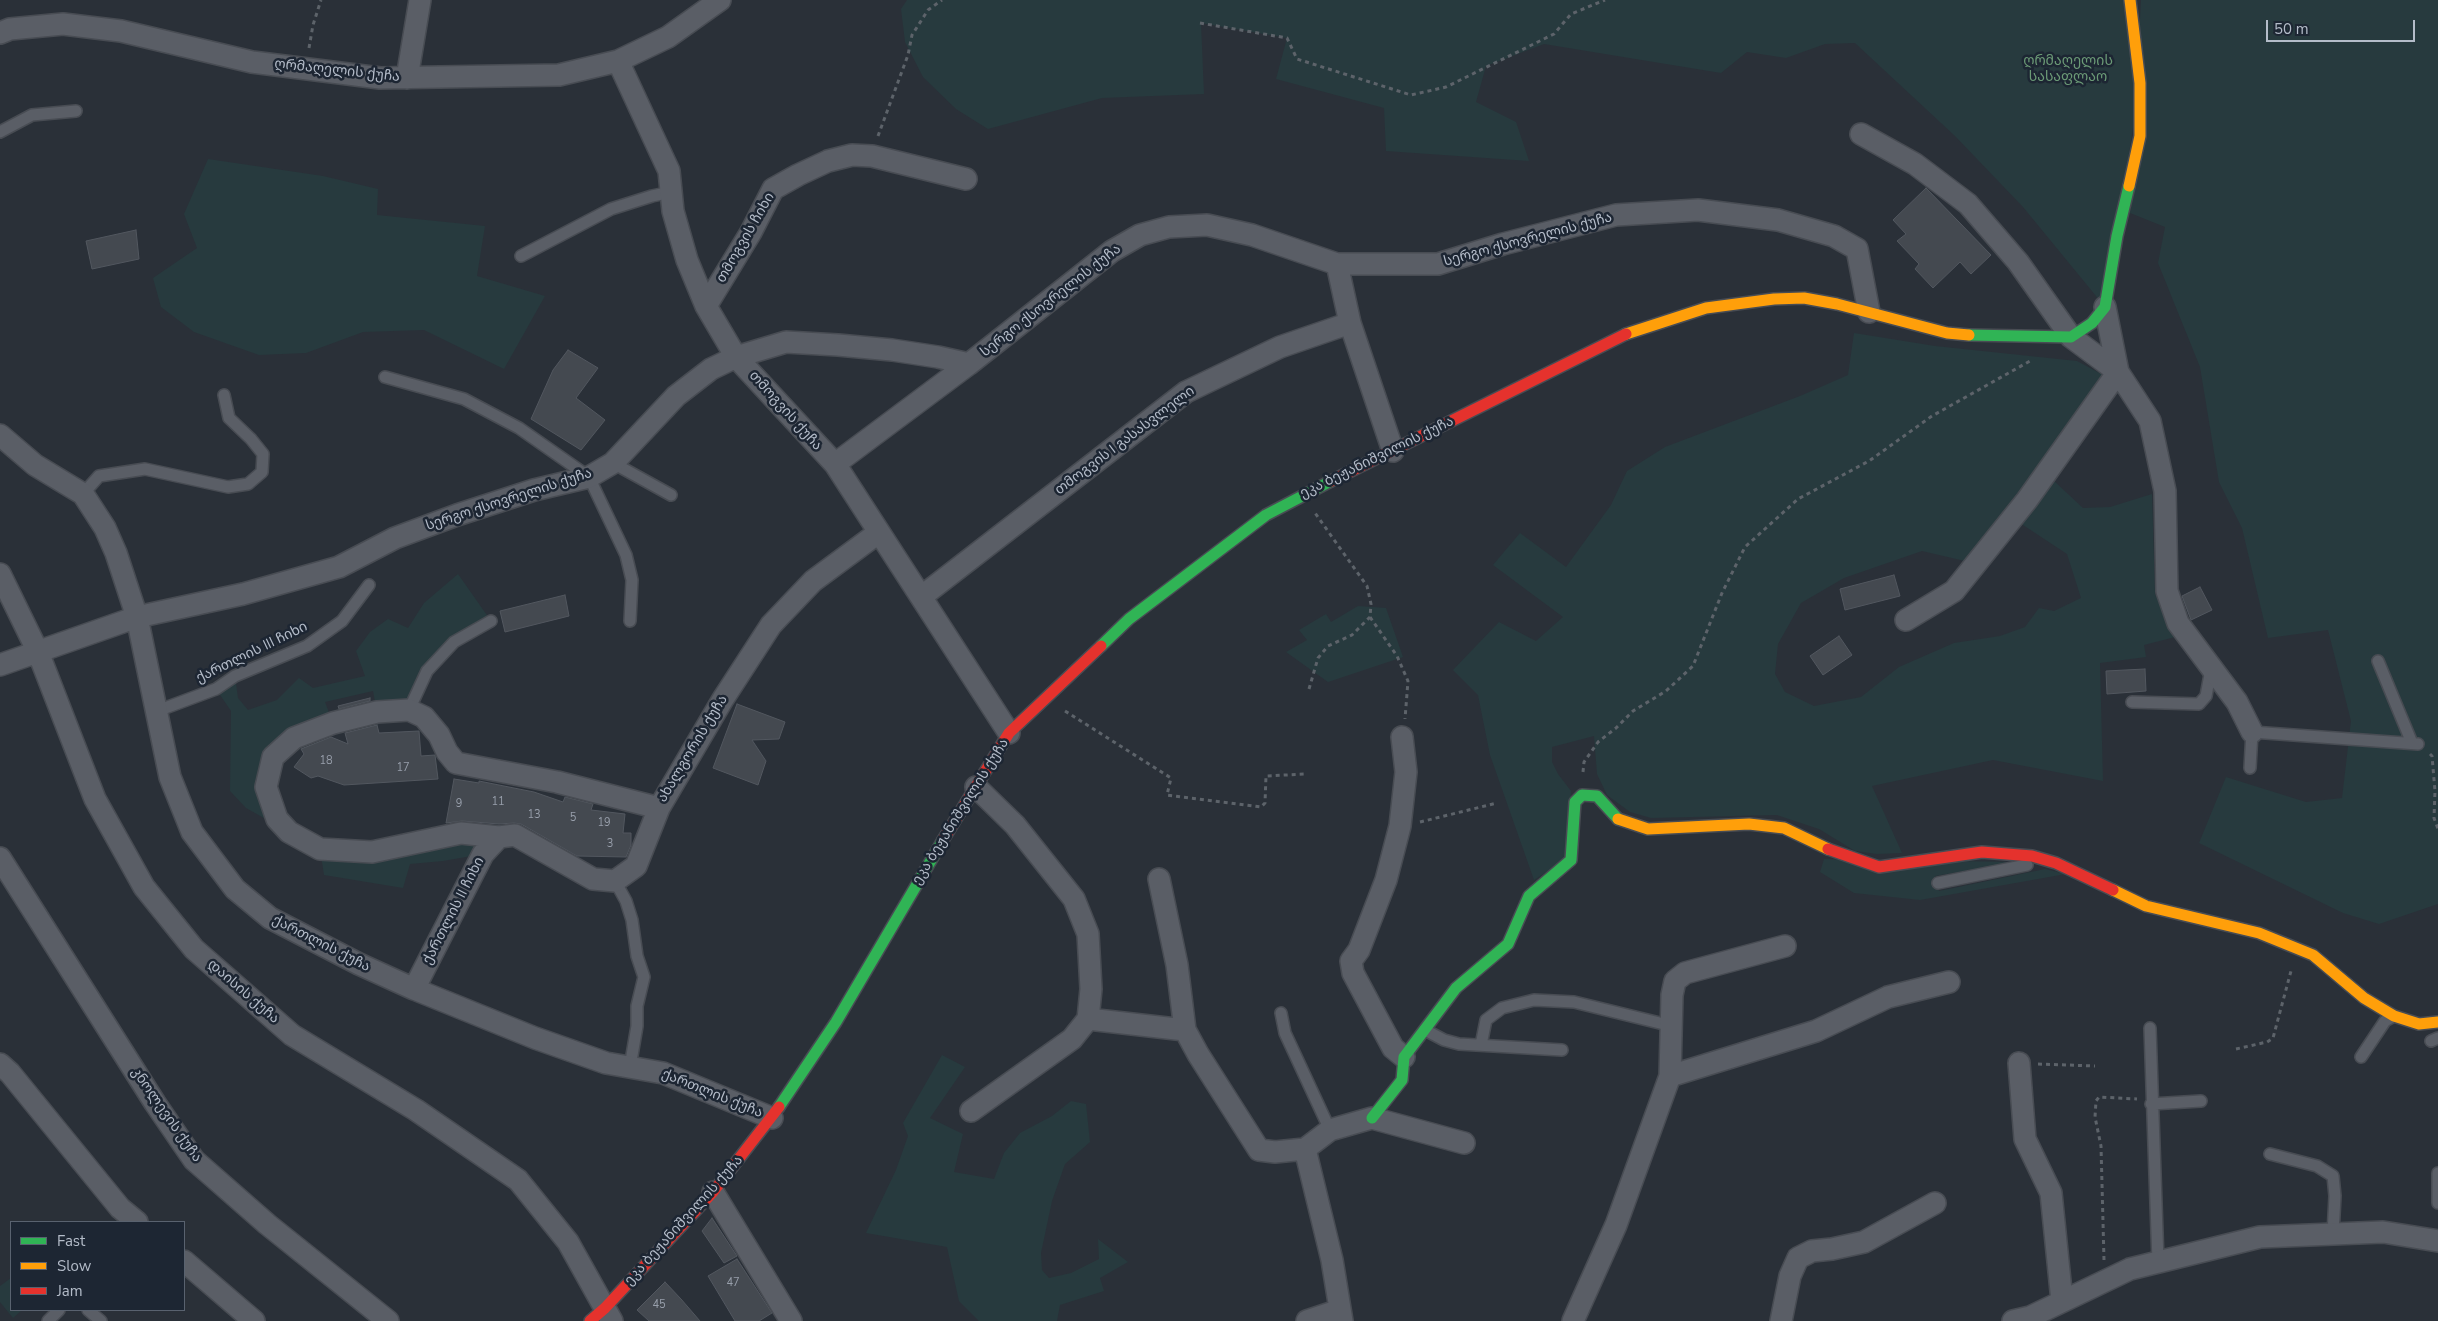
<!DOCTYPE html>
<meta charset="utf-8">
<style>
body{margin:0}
#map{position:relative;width:2438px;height:1321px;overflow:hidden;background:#2a3038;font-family:"Nunito Sans",sans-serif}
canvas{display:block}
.legend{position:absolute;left:10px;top:1221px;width:175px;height:90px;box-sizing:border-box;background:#1d2633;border:1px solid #59626f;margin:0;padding:6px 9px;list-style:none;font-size:15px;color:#b4bcc9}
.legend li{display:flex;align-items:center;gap:10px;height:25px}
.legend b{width:25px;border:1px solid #59626f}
.scale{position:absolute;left:2266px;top:20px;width:149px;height:22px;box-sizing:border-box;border:2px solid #b4bcc9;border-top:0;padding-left:6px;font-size:15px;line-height:18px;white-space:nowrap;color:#b4bcc9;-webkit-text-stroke:4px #1d2633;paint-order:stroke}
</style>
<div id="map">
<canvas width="2438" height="1321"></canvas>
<ul class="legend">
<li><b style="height:6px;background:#30b455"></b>Fast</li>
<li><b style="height:6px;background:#ff9f0a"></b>Slow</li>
<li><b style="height:6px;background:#e5322d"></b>Jam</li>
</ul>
<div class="scale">50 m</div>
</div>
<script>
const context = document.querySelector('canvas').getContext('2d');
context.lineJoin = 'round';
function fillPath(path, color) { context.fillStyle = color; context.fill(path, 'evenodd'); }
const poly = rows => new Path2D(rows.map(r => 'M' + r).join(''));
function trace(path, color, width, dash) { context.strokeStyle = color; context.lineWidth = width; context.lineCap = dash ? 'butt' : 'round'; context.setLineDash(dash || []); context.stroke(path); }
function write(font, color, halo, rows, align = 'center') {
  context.font = font + ' "Nunito Sans","Noto Sans Georgian",sans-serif'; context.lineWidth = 5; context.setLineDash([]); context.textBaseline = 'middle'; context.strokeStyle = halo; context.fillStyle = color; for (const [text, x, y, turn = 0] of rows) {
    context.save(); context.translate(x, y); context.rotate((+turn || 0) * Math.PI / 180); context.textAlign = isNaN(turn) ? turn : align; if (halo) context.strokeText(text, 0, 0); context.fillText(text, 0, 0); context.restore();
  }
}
fillPath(poly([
 [907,0,2130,0,2140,83,2105,307,2023,207,1955,136,1855,43,1825,44,1786,58,1747,52,1721,73,1544,44,1486,66,1476,102,1516,122,1529,161,1386,151,1384,108,1276,79,1287,38,1201,23,1204,94,1102,98,988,129,956,109,923,77,905,42,901,9],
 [2141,0,2438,0,2438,904,2379,924,2343,913,2199,843,2226,777,2306,802,2342,798,2351,721,2328,630,2268,638,2242,528,2219,482,2200,367,2158,263,2165,227,2130,213],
 [208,159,323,176,378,189,377,215,485,226,477,276,545,296,504,369,424,330,363,332,306,353,259,355,194,332,161,307,153,278,197,248,184,214],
 [1854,333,1935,346,2077,361,2105,376,1969,562,1922,551,1844,578,1801,603,1778,644,1775,674,1785,692,1814,706,1861,697,1899,667,1954,643,2000,636,2025,627,2039,608,2054,611,2081,598,2067,554,2020,523,2053,480,2083,508,2110,507,2152,494,2155,594,2175,637,2144,645,2146,657,2100,663,2103,781,1993,760,1872,786,1902,853,1877,854,1855,851,1819,829,1777,815,1651,818,1630,812,1607,795,1597,774,1594,736,1552,747,1552,762,1558,774,1571,791,1568,858,1534,880,1490,755,1478,695,1453,670,1499,622,1536,641,1563,617,1493,565,1520,533,1566,567,1611,505,1627,471,1665,447,1800,396,1848,375],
 [458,574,491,621,454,642,427,671,409,710,377,712,373,691,325,702,333,723,294,738,266,787,289,832,246,808,230,791,231,711,216,689,235,676,238,698,248,710,277,700,299,678,313,688,365,676,356,651,370,632,388,619,408,628,424,603],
 [1358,606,1386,608,1403,657,1328,682,1286,652,1307,640,1299,630,1326,614,1331,622],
 [481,834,483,854,443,861,410,864,403,888,324,875,320,849],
 [1824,859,2018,862,1935,876,1939,891,2045,869,2066,874,1920,900,1854,893,1820,872],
 [942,1055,965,1067,930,1118,963,1134,954,1172,994,1179,1004,1153,1020,1133,1052,1116,1071,1101,1086,1104,1090,1142,1065,1164,1052,1201,1041,1253,1042,1270,1049,1278,1071,1273,1099,1259,1098,1239,1128,1262,1100,1278,1104,1291,1060,1305,1057,1321,979,1321,959,1301,947,1247,866,1233,896,1170,908,1136,903,1123],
 [11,1278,11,1310,22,1310,13,1318,0,1302,0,1286]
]), '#273a3e');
const building = poly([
 [1926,188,1991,255,1971,274,1960,262,1933,288,1915,269,1919,264,1897,241,1906,234,1893,220,1926,188],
 [136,230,139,259,92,269,86,241,136,230],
 [568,350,598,368,576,398,605,420,581,450,531,419,553,370,568,350],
 [1894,575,1900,596,1845,610,1840,589,1894,575],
 [2200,587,2212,610,2191,620,2182,596,2200,587],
 [565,595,569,616,505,632,500,611,565,595],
 [1839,636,1852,655,1823,675,1810,656,1839,636],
 [2145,669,2146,691,2107,694,2106,671,2145,669],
 [370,698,370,701,339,709,338,706,370,698],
 [737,704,785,722,779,739,752,740,766,761,758,785,713,768,737,704],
 [377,725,379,733,419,731,421,756,435,755,438,779,344,785,318,776,311,778,294,767,304,754,301,749,331,737,348,744,345,733,377,725],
 [454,779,479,783,479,781,534,792,563,802,565,797,593,804,591,810,625,814,623,833,631,833,631,845,626,857,577,856,521,824,514,823,499,824,462,821,446,823,454,779],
 [712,1218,737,1256,724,1263,702,1231,712,1218],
 [737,1259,772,1313,759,1321,735,1321,708,1276,737,1259],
 [665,1282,681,1299,700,1321,649,1321,637,1310,665,1282]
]);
fillPath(building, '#444950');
trace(building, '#52575f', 1);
const lane = poly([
 [0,132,32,115,76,111],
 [521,256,611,209,652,196,671,192],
 [385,377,464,399,519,428,589,477,626,555,632,580,630,621],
 [613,463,671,495],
 [83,494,99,476,145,469,228,487,248,484,262,472,263,454,251,439,229,418,224,395],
 [2378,661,2412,743],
 [2132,702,2199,704,2206,696,2211,669],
 [409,710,427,671,454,642,491,621],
 [157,711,216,689,235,676,307,646,342,621,369,585],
 [2250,768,2252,732,2418,744],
 [615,881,626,901,632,920,637,956,644,977,637,1006,637,1026,630,1067],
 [1938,883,2027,865],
 [1281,1013,1285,1033,1330,1130],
 [2150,1028,2158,1262],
 [1425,1030,1444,1040,1459,1044,1562,1050],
 [2431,1041,2438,1038],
 [1481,1045,1486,1020,1502,1008,1534,1000,1574,1002,1672,1026],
 [2361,1057,2385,1021,2394,1016],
 [2151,1104,2201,1101],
 [2270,1154,2317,1166,2333,1176,2335,1196,2333,1234],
 [2438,1173,2438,1203],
 [88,1310,101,1321],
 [48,1321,59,1310]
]);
const street = poly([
 [0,33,10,29,63,24,121,31,252,62,380,78,559,75,618,61,668,37,720,0],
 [618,61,669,171,673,211,687,260,706,306,736,357,835,464,1009,733],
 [407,78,420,0],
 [1861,134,1915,164,1968,204,2018,262,2071,337,2118,372,2150,421,2165,491,2167,591,2178,623,2237,702,2252,732],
 [1337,264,1350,323,1393,451],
 [706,306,751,232,773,189,798,175,828,161,852,155,872,156,966,179],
 [0,435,35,465,83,494,105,528,116,553,137,617,170,777,192,832,235,889,270,918,359,964,414,989,535,1038,606,1063,663,1073,772,1118],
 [835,464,969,364,1112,251,1140,235,1169,227,1207,225,1252,235,1337,264,1438,264,1503,244,1616,215,1698,210,1778,220,1834,236,1857,249,1869,312],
 [0,574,38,652,95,799,144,887,194,949,292,1035,416,1110,518,1180,568,1242,612,1321],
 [921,597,1186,392,1280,347,1350,323],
 [1906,620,1954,591,2027,500,2118,372,2105,307],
 [0,665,137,617,243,594,339,567,395,538,457,515,534,490,589,477,613,463,676,396,711,369,736,357,786,342,838,345,892,350,938,357,969,364],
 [1402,737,1406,772,1400,826,1386,880,1359,950,1351,961,1353,973,1393,1048,1404,1057],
 [976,787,1015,825,1074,899,1088,934,1091,989,1088,1019],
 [659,808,557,782,456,763,447,752,439,735,424,717,409,710,377,712,333,723,294,738,273,757,266,787,277,819,289,832,320,849,372,852,461,833,499,837,515,835,593,879,615,881,636,866,659,808,723,699,771,625,813,581,878,533],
 [0,858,155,1103,194,1160,267,1224,388,1321],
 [1159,879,1177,965,1185,1030],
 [414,989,483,854,499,837],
 [2019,1063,2025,1139,2051,1193,2062,1301],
 [0,1064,10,1073,120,1208,137,1222],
 [1670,1076,1816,1031,1888,997,1949,982],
 [971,1111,1072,1039,1088,1019,1185,1030,1198,1054,1259,1150,1275,1152,1305,1149,1330,1130,1372,1118,1464,1143],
 [1305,1149,1332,1260,1342,1321],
 [713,1192,791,1321],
 [184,1261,254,1321],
 [1307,1321,1340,1310],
 [1573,1321,1616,1225,1670,1076,1672,995,1675,981,1685,973,1785,946],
 [1781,1321,1790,1276,1798,1258,1812,1251,1832,1249,1864,1242,1935,1203],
 [2013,1321,2030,1317,2130,1269,2260,1237,2383,1232,2438,1241]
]);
const fast = poly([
 [1969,335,2071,337,2092,323,2105,307,2117,236,2129,186],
 [1101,646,1129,619,1266,515,1331,481],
 [779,1107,836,1022,943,840],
 [1372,1118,1402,1080,1404,1057,1456,988,1508,944,1529,896,1571,860,1575,802,1582,795,1597,796,1618,819]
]);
const slow = poly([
 [2129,186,2140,136,2140,83,2130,0],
 [1626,334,1706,308,1774,299,1804,298,1837,304,1947,333,1969,335],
 [1618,819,1648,829,1749,824,1784,828,1828,849],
 [2113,890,2146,906,2259,933,2313,955,2364,998,2394,1016,2419,1024,2438,1022]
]);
const jam = poly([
 [1331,481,1626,334],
 [943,840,1009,733,1101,646],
 [1828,849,1879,867,1982,852,2032,856,2056,863,2113,890],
 [590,1321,605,1308,713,1192,779,1107]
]);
trace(lane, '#484c53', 14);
trace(street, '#484c53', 24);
trace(fast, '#484c53', 14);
trace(slow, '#484c53', 14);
trace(jam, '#484c53', 14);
trace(poly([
 [1200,23,1287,38,1297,59,1411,95,1446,87,1554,34,1571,14,1605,0],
 [309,48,313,25,321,0],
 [878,136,908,55,912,35,928,10,942,0],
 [1370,617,1397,656,1408,681,1405,719],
 [1309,689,1318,658,1328,646,1352,635,1370,617,1371,604,1367,586,1315,513],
 [1065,711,1171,778,1167,795,1261,807,1265,803,1266,776,1305,774],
 [2430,754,2432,756,2435,791,2434,818,2438,829],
 [1583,772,1584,762,1598,742,1616,728,1633,711,1666,691,1693,666,1722,593,1745,547,1798,499,1869,461,1932,416,2030,361],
 [1420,822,1497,803],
 [2236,1049,2267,1042,2273,1038,2291,971],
 [2038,1064,2095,1066],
 [2104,1260,2101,1146,2095,1117,2096,1101,2099,1097,2137,1099]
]), '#5d636a', 3, [4, 4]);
trace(lane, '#5a5e66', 11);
trace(street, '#5a5e66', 21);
trace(fast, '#30b455', 11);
trace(slow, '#ff9f0a', 11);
trace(jam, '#e5322d', 11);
write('11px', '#989fab', null, [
 ["18",326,761],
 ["17",403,768],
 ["11",498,802],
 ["9",459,804],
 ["13",534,815],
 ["5",573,818],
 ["19",604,823],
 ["3",610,844],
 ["47",733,1283],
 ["45",659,1305]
]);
write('14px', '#6b9a76', '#1d2633', [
 ["ღრმაღელის",2068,62],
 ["სასაფლაო",2068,78]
]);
write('14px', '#b4bcc9', '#1d2633', [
 ["ღრმაღელის ქუჩა",337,71,6],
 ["თმოგვის ჩიხი",746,238,-60],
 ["სერგო ქსოვრელის ქუჩა",1528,240,-15],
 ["სერგო ქსოვრელის ქუჩა",1051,301,-38],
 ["თმოგვის ქუჩა",785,411,48],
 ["თმოგვის I გასასვლელი",1125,441,-37],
 ["ეკა ბეჟანიშვილის ქუჩა",1377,458,-26],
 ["სერგო ქსოვრელის ქუჩა",509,500,-18],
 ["ქართლის III ჩიხი",252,653,-26],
 ["ახალგორის ქუჩა",693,749,-59],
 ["ეკა ბეჟანიშვილის ქუჩა",961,812,-58],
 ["ქართლის II ჩიხი",454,911,-63],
 ["ქართლის ქუჩა",321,944,27],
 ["დაისის ქუჩა",243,992,41],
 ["ქართლის ქუჩა",712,1094,22],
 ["კნოლევის ქუჩა",166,1115,55],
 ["ეკა ბეჟანიშვილის ქუჩა",684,1221,-48]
]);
</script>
